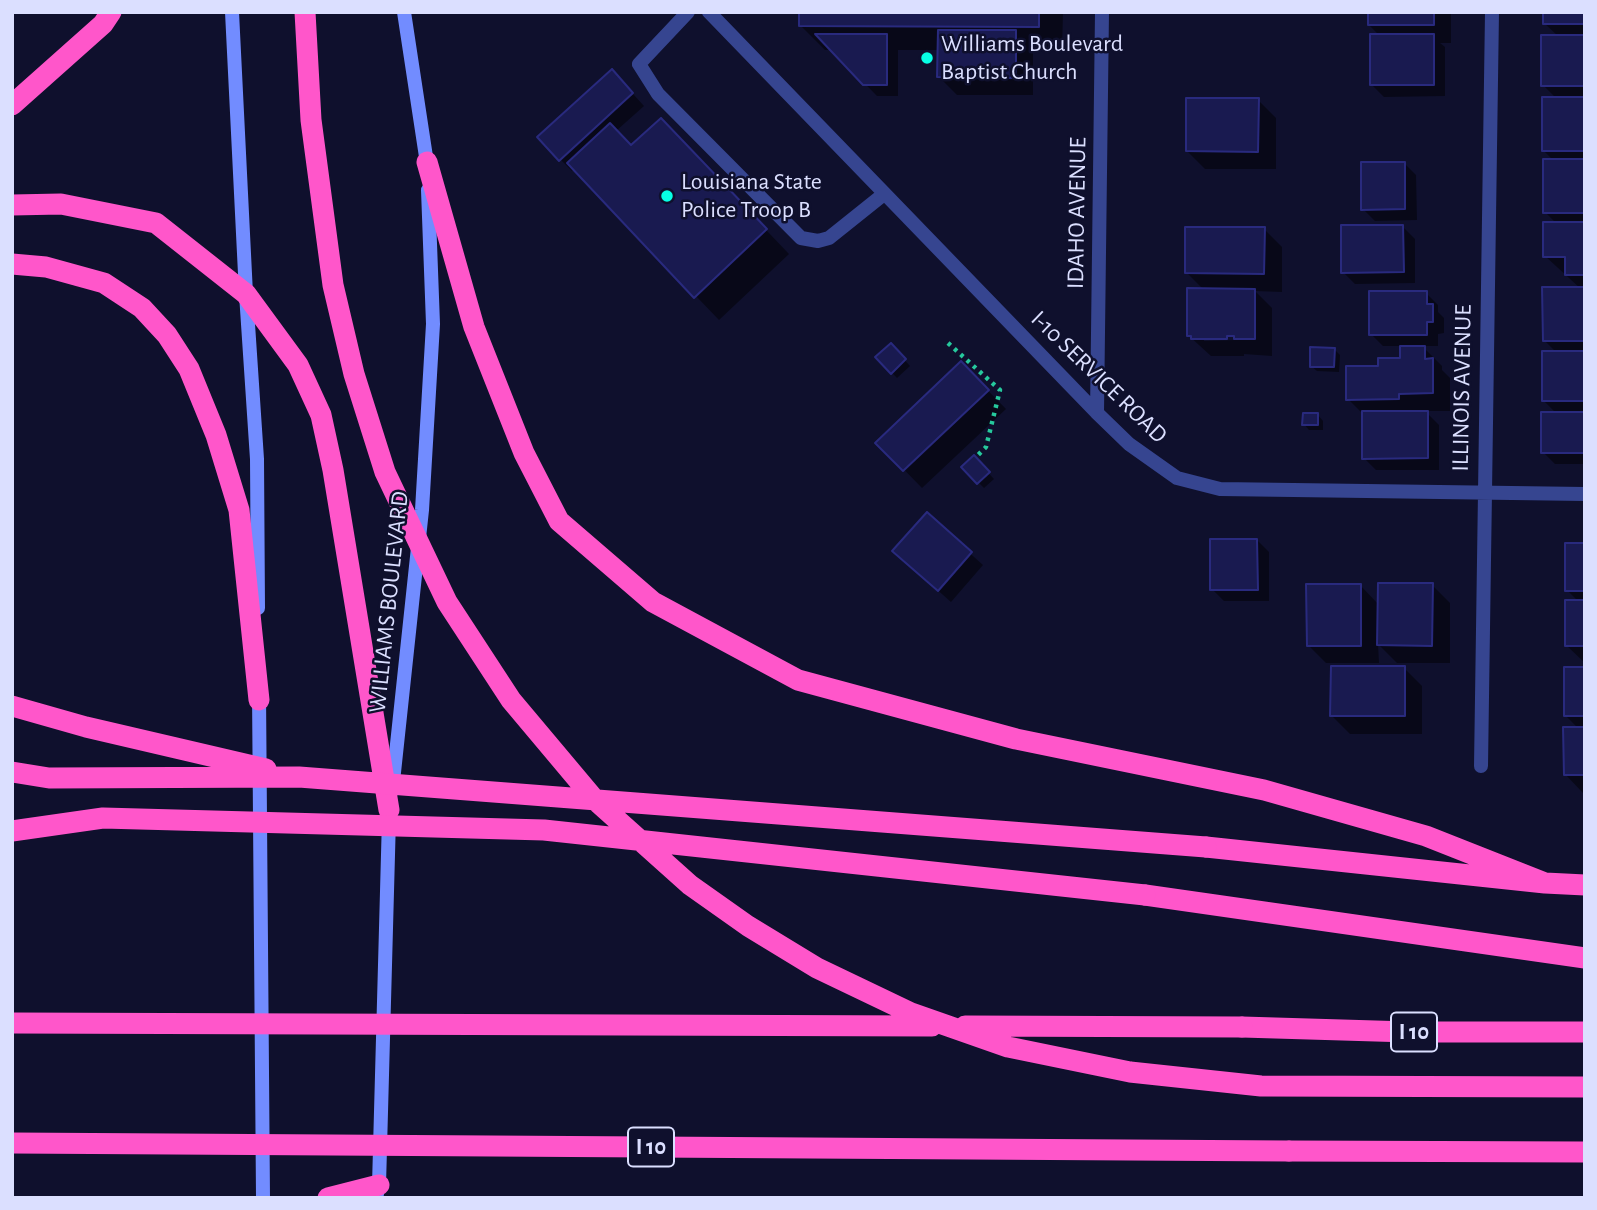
<!DOCTYPE html>
<style>
body{margin:0}
#map{position:relative;width:1597px;height:1210px;overflow:hidden;background:#0f102d;font-family:"Alegreya Sans",sans-serif}
canvas{display:block}
.frame{position:absolute;inset:0;border:14px solid #dbdfff;pointer-events:none}
</style>
<div id="map">
<canvas width="1597" height="1210"></canvas>
<div class="frame"></div>
</div>
<script>
const context = document.querySelector('canvas').getContext('2d');
context.lineJoin = 'round';
function fillPath(path, color) { context.fillStyle = color; context.fill(path, 'evenodd'); }
const poly = rows => new Path2D(rows.map(r => 'M' + r).join(''));
function trace(path, color, width, dash) { context.strokeStyle = color; context.lineWidth = width; context.lineCap = dash ? 'butt' : 'round'; context.setLineDash(dash || []); context.stroke(path); }
function write(font, color, halo, rows, align = 'center') {
  context.font = font + ' "Alegreya Sans",sans-serif'; context.lineWidth = 5; context.setLineDash([]); context.textBaseline = 'middle'; context.strokeStyle = halo; context.fillStyle = color; for (const [text, x, y, turn = 0] of rows) {
    context.save(); context.translate(x, y); context.rotate((+turn || 0) * Math.PI / 180); context.textAlign = isNaN(turn) ? turn : align; if (halo) context.strokeText(text, 0, 0); context.fillText(text, 0, 0); context.restore();
  }
}
fillPath(poly([
 [801,12,1063,12,1062,51,1033,50,1033,95,957,95,939,77,939,50,898,50,898,96,877,96,832,50,825,50,801,26],
 [1369,12,1451,12,1451,43,1440,43,1445,47,1445,96,1384,97,1372,85,1380,36,1369,25],
 [1585,12,1585,464,1555,464,1543,452,1557,414,1543,400,1557,353,1544,340,1581,289,1545,256,1557,224,1545,212,1554,161,1543,150,1557,99,1543,85,1558,36,1544,23],
 [623,83,644,106,616,131,632,147,684,144,789,254,719,320,574,169,572,171,560,159],
 [1258,100,1276,118,1276,169,1205,169,1187,151],
 [1404,163,1416,175,1417,220,1375,221,1363,209],
 [1403,227,1415,239,1415,283,1355,284,1343,272],
 [1264,229,1282,247,1282,292,1255,291,1272,308,1272,356,1244,354,1244,356,1211,356,1188,335,1204,290,1186,272],
 [1204,337,1236,337,1236,340,1204,341],
 [1426,293,1438,305,1438,312,1444,318,1444,333,1438,334,1438,346,1422,346,1442,366,1442,370,1450,378,1450,411,1425,411,1439,425,1439,470,1376,470,1364,458,1364,415,1348,399,1380,368,1401,360,1401,346,1383,346,1371,334],
 [891,345,910,366,897,378,878,358],
 [1334,349,1340,355,1339,372,1317,371,1311,366],
 [961,363,1006,409,922,488,878,443],
 [1318,415,1323,421,1323,430,1309,430,1304,424],
 [974,458,994,479,984,488,963,467],
 [927,515,983,565,951,602,907,563],
 [1257,540,1269,552,1269,601,1224,601,1212,589],
 [1585,545,1585,663,1567,646,1579,602,1567,590],
 [1360,585,1379,605,1432,585,1450,603,1450,663,1397,663,1378,644,1379,663,1326,663,1308,645],
 [1404,668,1422,686,1422,734,1350,734,1332,716],
 [1585,669,1585,793,1583,793,1565,774,1579,729,1565,715]
]), '#0007');
const building = poly([
 [799,12,1039,12,1039,27,799,26,799,12],
 [1368,12,1434,12,1434,25,1368,25,1368,12],
 [1543,12,1585,12,1585,24,1543,24,1543,12],
 [938,30,1016,30,1016,78,937,77,938,30],
 [815,34,887,34,887,85,863,85,815,34],
 [1370,34,1434,34,1434,85,1370,85,1370,34],
 [1541,35,1585,35,1585,86,1541,86,1541,35],
 [612,69,633,93,559,161,537,137,612,69],
 [1542,97,1585,97,1585,151,1542,151,1542,97],
 [1186,98,1259,98,1258,152,1186,151,1186,98],
 [661,118,767,229,694,298,567,163,610,123,631,145,661,118],
 [1543,159,1585,159,1585,213,1543,213,1543,159],
 [1361,162,1405,162,1405,209,1361,210,1361,162],
 [1543,222,1585,222,1585,275,1565,275,1565,257,1543,257,1543,222],
 [1341,225,1403,225,1404,272,1341,273,1341,225],
 [1185,227,1265,227,1264,274,1185,273,1185,227],
 [1542,287,1585,287,1585,341,1543,341,1542,287],
 [1187,288,1255,289,1255,339,1234,339,1234,336,1227,336,1227,339,1191,339,1191,336,1187,336,1187,288],
 [1369,291,1427,291,1427,304,1433,304,1433,322,1427,322,1427,335,1369,335,1369,291],
 [891,343,906,359,891,374,875,357,891,343],
 [1400,346,1425,346,1425,359,1433,358,1433,393,1399,394,1399,399,1346,400,1346,366,1378,366,1378,358,1400,358,1400,346],
 [1310,347,1335,348,1334,367,1310,367,1310,347],
 [1542,351,1585,351,1585,401,1542,401,1542,351],
 [961,361,989,390,903,471,875,443,961,361],
 [1362,411,1428,411,1428,458,1362,459,1362,411],
 [1541,412,1585,412,1585,453,1541,453,1541,412],
 [1303,413,1318,413,1318,425,1302,425,1303,413],
 [974,455,990,472,977,484,961,467,974,455],
 [927,512,972,552,938,591,892,551,927,512],
 [1210,539,1257,539,1258,590,1210,590,1210,539],
 [1565,543,1585,543,1585,591,1565,591,1565,543],
 [1378,583,1433,583,1432,646,1377,645,1378,583],
 [1306,584,1361,584,1361,646,1307,646,1306,584],
 [1565,600,1585,600,1585,646,1565,646,1565,600],
 [1331,666,1405,666,1405,716,1330,716,1331,666],
 [1564,667,1585,667,1585,716,1564,716,1564,667],
 [1563,727,1585,727,1585,775,1564,775,1563,727]
]);
fillPath(building, '#191a50');
trace(building, '#292a7e', 2);
trace(poly([
 [948,343,1000,390,986,447,976,457]
]), '#26c99d', 4.5, [3.5, 5]);
trace(poly([
 [688,12,639,64,658,94,801,238,818,241,829,238,884,194]
]), '#364590', 14);
trace(poly([
 [709,12,1097,413,1129,444,1177,478,1220,489,1585,494],
 [1097,413,1102,12],
 [1481,766,1492,12]
]), '#364590', 14);
trace(poly([
 [232,12,246,294,257,459,258,608],
 [404,12,428,170],
 [259,692,263,1198],
 [392,791,422,510,433,324,428,190],
 [376,1198,379,1185,389,818]
]), '#728cff', 14);
trace(poly([
 [12,105,103,24,111,12],
 [427,162,474,327,524,453,559,521,653,602,798,680,1016,739,1264,790,1426,836,1545,883],
 [12,205,61,204,156,223,246,294,298,365,321,415,333,470,389,810],
 [12,264,46,267,104,283,142,308,167,335,189,369,216,435,239,510,259,700],
 [1206,847,1545,883,1585,885],
 [1145,895,1585,958],
 [1242,1027,1409,1032,1585,1032],
 [1289,1151,1585,1152],
 [328,1198,379,1185]
]), '#ff56ca', 21);
trace(poly([
 [305,12,311,120,333,285,354,374,385,472,447,602,511,700,595,800,690,885,748,926,817,968,911,1013,1008,1047,1130,1072,1261,1086,1585,1087],
 [12,706,86,727,266,769],
 [12,772,49,778,299,777,1206,847],
 [12,831,103,818,544,830,1145,895],
 [12,1023,932,1026],
 [965,1026,1242,1027],
 [12,1143,1289,1151]
]), '#ff56ca', 21);
for (const [x, y, r, color] of [
 [927,58,7,"#07ffe5"],
 [667,196,7,"#07ffe5"]
]) { const dot = new Path2D(); dot.arc(x, y, r, 0, 2 * Math.PI); context.fillStyle = color; context.fill(dot); trace(dot, '#0f102d', 2.5); }
for (const [x, y, w] of [
 [1414,1032,46],
 [651,1147,46]
]) { const box = new Path2D(); box.roundRect(x - w / 2, y - 19.5, w, 39, 5); context.fillStyle = '#0f102d'; context.fill(box); trace(box, '#dbdfff', 2); }
write('bold 23px', '#dbdfff', null, [
 ["I 10",1414,1032],
 ["I 10",651,1147]
]);
write('24px', '#dbdfff', '#0f102d', [
 ["Williams Boulevard",941,44],
 ["Baptist Church",941,72],
 ["Louisiana State",681,182],
 ["Police Troop B",681,210]
], 'left');
write('24px', '#dbdfff', '#0f102d', [
 ["IDAHO AVENUE",1077,213,-89],
 ["I-10 SERVICE ROAD",1099,377,44],
 ["ILLINOIS AVENUE",1462,388,-89],
 ["WILLIAMS BOULEVARD",389,602,-84]
]);
</script>
